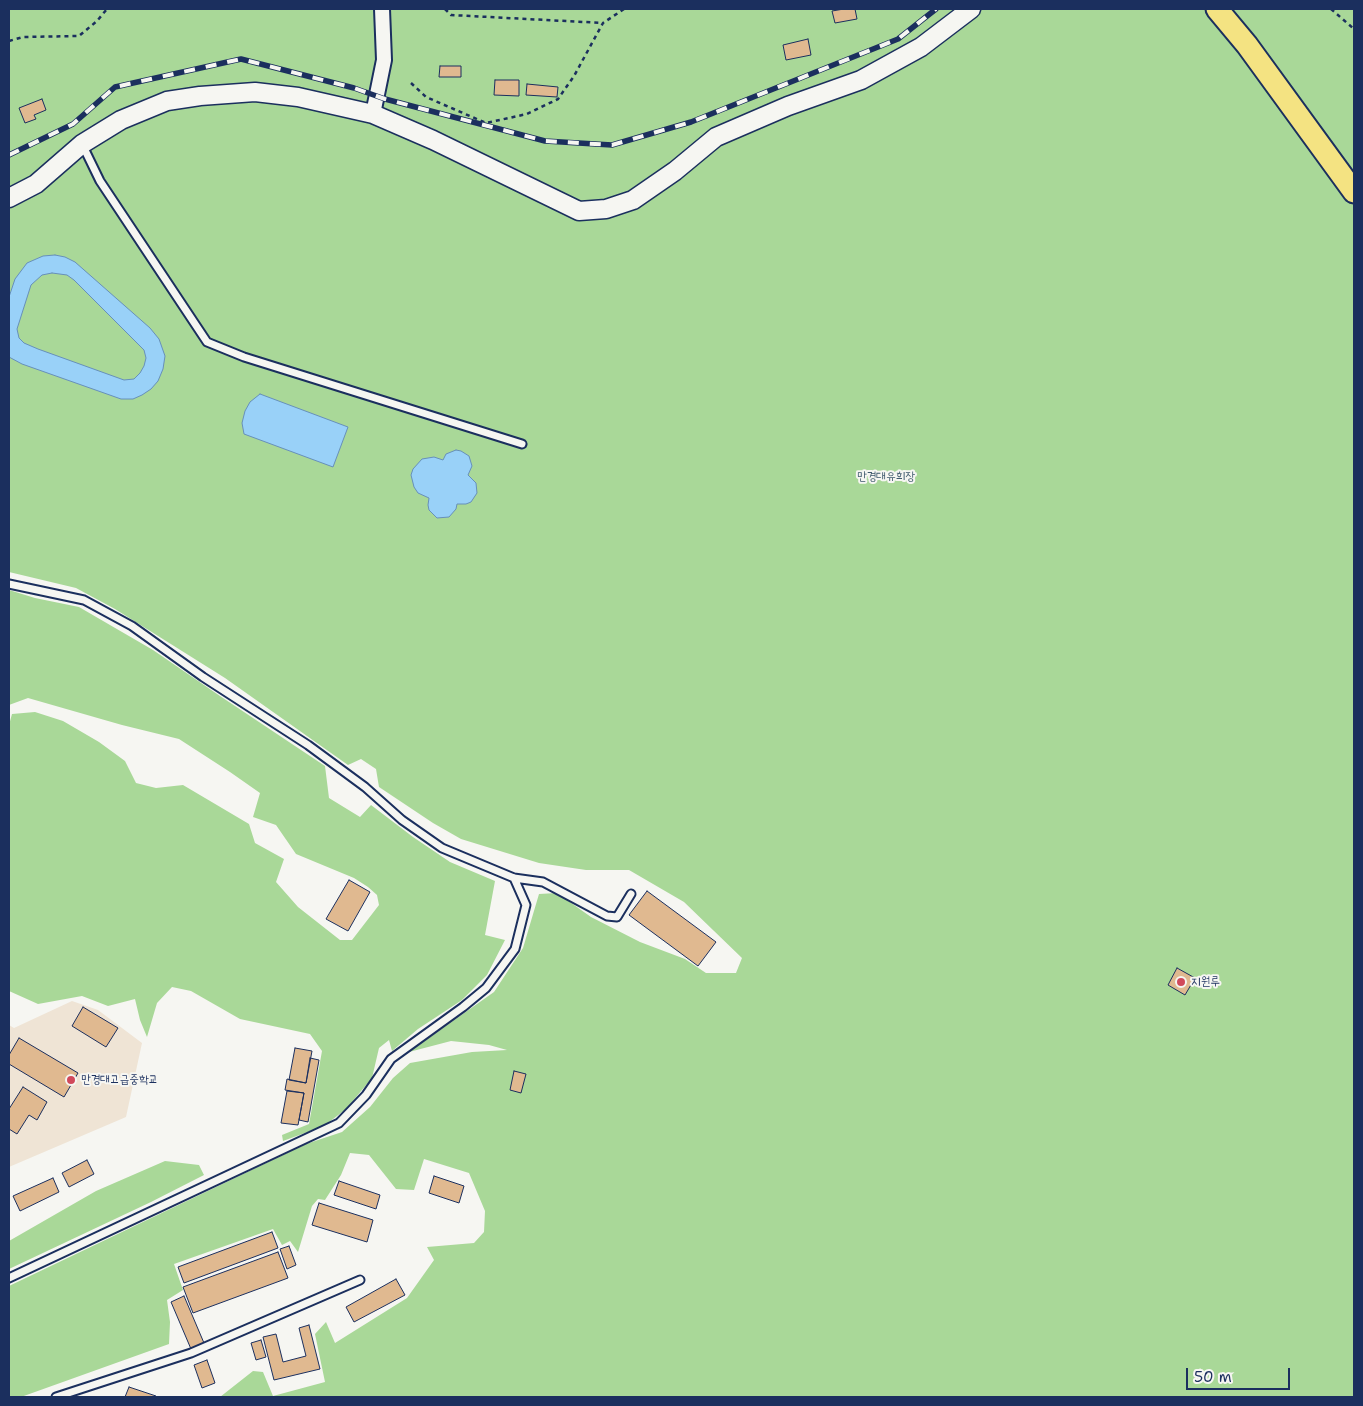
<!DOCTYPE html>
<meta charset="utf-8">
<style>
body{margin:0}
#map{position:relative;width:1363px;height:1406px;overflow:hidden;background:#f6f6f2;font-family:"Shantell Sans",sans-serif}
canvas{display:block}
.frame{position:absolute;inset:0;border:10px solid #1b2f5e;pointer-events:none}
.scale{position:absolute;left:1186px;top:1368px;width:104px;height:22px;box-sizing:border-box;border:2px solid #1b2f5e;border-top:0;padding-left:6px;font-size:15px;line-height:18px;white-space:nowrap;color:#1b2f5e;-webkit-text-stroke:4px #f6f6f2;paint-order:stroke}
</style>
<div id="map">
<canvas width="1363" height="1406"></canvas>
<div class="frame"></div>
<div class="scale">50 m</div>
</div>
<script>
const context = document.querySelector('canvas').getContext('2d');
context.lineJoin = 'round';
function fillPath(path, color) { context.fillStyle = color; context.fill(path, 'evenodd'); }
const poly = rows => new Path2D(rows.map(r => 'M' + r).join(''));
function trace(path, color, width, dash) { context.strokeStyle = color; context.lineWidth = width; context.lineCap = dash ? 'butt' : 'round'; context.setLineDash(dash || []); context.stroke(path); }
function write(font, color, halo, rows, align = 'center') {
  context.font = font + ' "Shantell Sans","Poor Story",sans-serif'; context.lineWidth = 4; context.setLineDash([]); context.textBaseline = 'middle'; context.strokeStyle = halo; context.fillStyle = color; for (const [text, x, y, turn = 0] of rows) {
    context.save(); context.translate(x, y); context.rotate((+turn || 0) * Math.PI / 180); context.textAlign = isNaN(turn) ? turn : align; if (halo) context.strokeText(text, 0, 0); context.fillText(text, 0, 0); context.restore();
  }
}
fillPath(poly([
 [72,1001,98,1010,142,1043,126,1117,9,1167,9,1025,14,1028]
]), '#efe4d5');
fillPath(poly([
 [9,9,1354,9,1354,1397,220,1397,253,1371,263,1372,273,1396,325,1382,315,1334,326,1322,335,1343,407,1298,434,1260,427,1247,474,1243,484,1232,485,1211,469,1173,424,1159,414,1190,396,1189,369,1155,350,1153,341,1175,325,1200,318,1199,312,1206,298,1252,290,1241,282,1245,273,1229,174,1264,183,1290,167,1300,170,1322,169,1344,21,1397,9,1397,9,1286,306,1144,342,1132,370,1107,393,1078,410,1063,472,1052,507,1050,489,1045,451,1041,409,1052,494,992,523,948,539,894,557,893,591,917,640,942,685,959,706,973,736,973,742,958,684,902,629,870,586,870,539,863,461,839,433,823,379,787,376,769,361,759,348,765,225,678,115,609,76,588,9,572],
 [9,590,35,598,79,607,153,650,220,696,325,766,329,798,360,817,371,805,413,837,450,862,495,881,485,935,505,940,487,975,462,1000,418,1029,392,1051,389,1040,379,1048,372,1078,346,1109,324,1126,283,1141,282,1135,309,1124,322,1051,310,1034,240,1019,191,991,172,987,157,1003,147,1037,140,1020,135,999,108,1006,82,996,38,1004,9,991,9,725,12,714,35,712,63,721,99,742,125,761,136,783,156,788,183,785,249,824,255,843,284,859,276,882,298,907,340,940,352,940,379,905,377,895,368,887,354,878,296,854,276,825,253,817,260,793,230,772,179,739,122,725,28,698,9,705],
 [165,1161,199,1165,204,1175,151,1202,9,1269,9,1241,96,1191]
]), '#a9d898');
const water = poly([
 [55,255,65,257,75,262,150,328,159,339,165,356,163,369,158,381,151,389,142,395,133,399,121,399,22,364,9,357,9,297,15,279,27,263,43,256,55,255],
 [52,273,67,275,74,280,144,350,146,358,144,366,140,373,134,379,124,380,38,349,24,343,19,338,17,329,31,285,42,275,52,273],
 [260,394,348,427,333,467,244,434,242,423,245,411,250,402,260,394],
 [456,450,461,451,469,456,472,466,468,475,476,483,477,493,471,502,466,504,457,504,456,509,449,517,437,518,429,510,428,505,429,498,418,493,414,487,411,475,413,469,422,459,434,457,443,460,446,454,456,450]
]);
fillPath(water, '#99d1f8');
trace(water, '#6790ba', 1);
const building = poly([
 [844,9,855,9,857,19,835,23,832,11,844,9],
 [808,39,811,55,786,60,783,45,808,39],
 [440,66,461,66,461,77,439,77,440,66],
 [495,80,519,80,519,96,494,95,495,80],
 [527,84,558,87,557,97,526,95,527,84],
 [42,99,46,110,34,115,36,119,25,123,19,108,42,99],
 [349,880,370,892,348,931,326,919,349,880],
 [647,891,716,942,698,966,629,915,647,891],
 [1177,968,1195,978,1185,995,1168,985,1177,968],
 [83,1007,118,1028,106,1047,72,1026,83,1007],
 [19,1038,78,1073,64,1097,9,1064,9,1055,19,1038],
 [295,1048,312,1051,306,1083,289,1080,295,1048],
 [310,1058,319,1060,308,1122,299,1120,304,1093,285,1090,287,1079,306,1083,310,1058],
 [514,1071,526,1074,521,1093,510,1090,514,1071],
 [23,1087,47,1102,37,1120,29,1115,17,1134,9,1129,9,1109,23,1087],
 [287,1091,304,1093,298,1125,281,1123,287,1091],
 [87,1160,94,1174,69,1187,62,1173,87,1160],
 [434,1176,464,1186,459,1203,429,1193,434,1176],
 [53,1178,59,1192,20,1211,13,1196,53,1178],
 [339,1181,380,1195,376,1209,334,1195,339,1181],
 [319,1203,373,1220,367,1242,312,1225,319,1203],
 [272,1232,278,1248,184,1283,178,1267,272,1232],
 [289,1246,296,1265,287,1269,280,1249,289,1246],
 [278,1252,288,1278,193,1313,183,1287,278,1252],
 [396,1279,405,1295,354,1322,346,1307,396,1279],
 [184,1296,204,1343,191,1349,171,1302,184,1296],
 [309,1325,320,1369,274,1380,263,1337,276,1334,283,1362,306,1356,299,1328,309,1325],
 [261,1340,266,1357,256,1360,251,1343,261,1340],
 [207,1360,215,1383,202,1388,194,1365,207,1360],
 [129,1387,156,1396,156,1397,125,1397,129,1387]
]);
fillPath(building, '#e0b990');
trace(building, '#1b2f5e', 1);
const service = poly([
 [82,144,100,181,207,342,244,357,522,444],
 [9,584,84,600,132,626,203,677,308,745,365,787,402,820,442,848,514,878,543,882,607,916,617,917,631,894],
 [9,1278,339,1123,366,1095,391,1059,463,1007,486,988,515,949,526,905,514,878],
 [56,1397,191,1353,360,1280]
]);
const minor = poly([
 [373,114,384,60,382,9]
]);
const tertiary = poly([
 [9,198,36,184,82,144,121,120,167,101,200,96,255,92,298,97,373,114,433,140,579,211,606,209,633,200,675,171,716,137,788,106,861,80,921,47,971,9]
]);
const primary = poly([
 [1217,9,1247,45,1354,192]
]);
trace(service, '#1b2f5e', 11);
trace(minor, '#1b2f5e', 18);
trace(tertiary, '#1b2f5e', 21);
trace(primary, '#1b2f5e', 25);
trace(poly([
 [445,9,451,15,603,23],
 [1331,9,1354,29],
 [9,41,23,37,79,36,97,21,107,9],
 [411,83,426,97,486,123,527,114,558,99,574,76,603,23,624,9]
]), '#1b2f5e', 2.5, [4, 4]);
trace(service, '#f6f6f2', 7);
trace(minor, '#f6f6f2', 14);
trace(tertiary, '#f6f6f2', 18);
trace(primary, '#f4e382', 21);
const rail = poly([
 [9,155,73,124,115,87,241,59,354,88,385,99,545,141,612,145,691,122,898,39,936,9]
]);
trace(rail, '#1b2f5e', 5.5);
trace(rail, '#f6f6f2', 4, [11]);
for (const [x, y, r, color] of [
 [1181,982,5,"#d1495b"],
 [71,1080,5,"#d1495b"]
]) { const dot = new Path2D(); dot.arc(x, y, r, 0, 2 * Math.PI); context.fillStyle = color; context.fill(dot); trace(dot, '#f6f6f2', 2); }
write('12px', '#3e596c', '#f6f6f2', [
 ["만경대유희장",886,477]
]);
write('12px', '#1b2f5e', '#f6f6f2', [
 ["지원루",1191,982],
 ["만경대고급중학교",81,1080]
], 'left');
</script>
